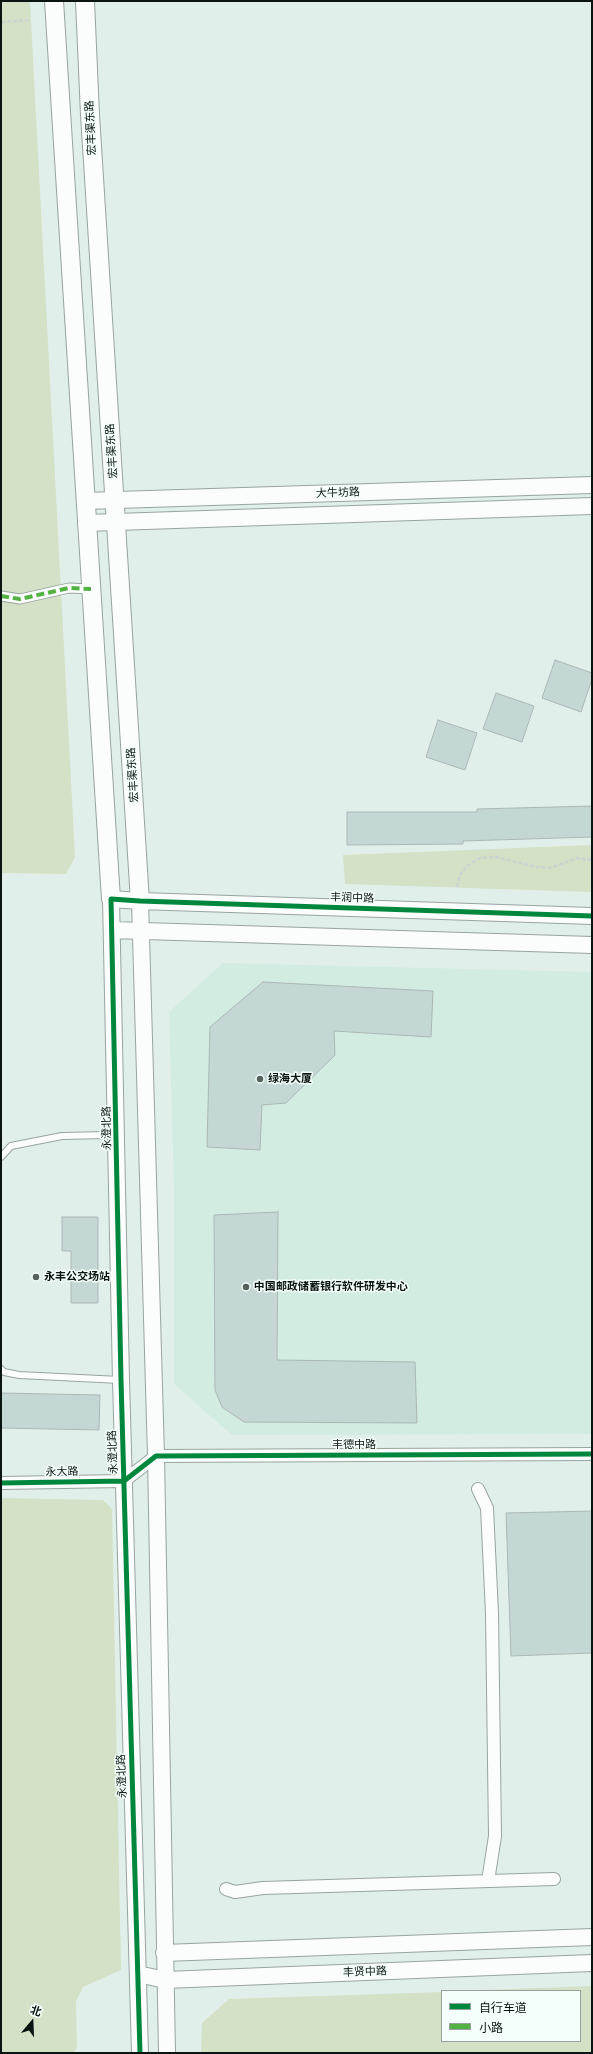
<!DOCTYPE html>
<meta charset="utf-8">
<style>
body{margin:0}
#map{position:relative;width:593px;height:2054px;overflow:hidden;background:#e1efea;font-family:"IBM Plex Sans","Noto Sans SC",sans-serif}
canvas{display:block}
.frame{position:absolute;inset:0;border:2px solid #0a1410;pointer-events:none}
.legend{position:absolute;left:441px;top:1990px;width:140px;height:52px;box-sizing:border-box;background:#f4fefa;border:1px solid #96a09c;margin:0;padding:5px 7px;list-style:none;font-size:12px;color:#0a1410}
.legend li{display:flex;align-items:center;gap:8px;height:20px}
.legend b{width:20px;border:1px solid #96a09c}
.north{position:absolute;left:12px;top:2002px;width:40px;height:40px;-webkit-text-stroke:3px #f4fefa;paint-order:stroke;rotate:19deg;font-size:11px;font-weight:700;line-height:16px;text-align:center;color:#0a1410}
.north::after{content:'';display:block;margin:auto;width:14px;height:18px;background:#0a1410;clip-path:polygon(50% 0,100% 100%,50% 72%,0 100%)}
</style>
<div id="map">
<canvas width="593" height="2054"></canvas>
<div class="frame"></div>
<ul class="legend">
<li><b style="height:5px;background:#00873e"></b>自行车道</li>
<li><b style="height:5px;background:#54b144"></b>小路</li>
</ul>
<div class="north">北</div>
</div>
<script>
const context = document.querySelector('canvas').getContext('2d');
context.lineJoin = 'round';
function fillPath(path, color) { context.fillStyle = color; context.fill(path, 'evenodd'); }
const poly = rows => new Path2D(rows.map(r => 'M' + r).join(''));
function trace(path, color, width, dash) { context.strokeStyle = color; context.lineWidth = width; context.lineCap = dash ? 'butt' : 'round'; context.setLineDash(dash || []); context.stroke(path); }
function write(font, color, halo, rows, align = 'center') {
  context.font = font + ' "IBM Plex Sans","Noto Sans SC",sans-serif'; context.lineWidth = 3; context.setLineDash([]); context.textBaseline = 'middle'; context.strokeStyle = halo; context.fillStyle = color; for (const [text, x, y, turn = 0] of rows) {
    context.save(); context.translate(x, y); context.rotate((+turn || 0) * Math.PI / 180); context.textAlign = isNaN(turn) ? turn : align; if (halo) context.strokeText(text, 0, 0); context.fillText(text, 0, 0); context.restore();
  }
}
fillPath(poly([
 [223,963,592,972,592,1434,232,1435,174,1384,174,1188,169,1012]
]), '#d2ece2');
fillPath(poly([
 [1,1,30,1,75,857,66,874,1,873],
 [592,845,592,892,345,884,343,855],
 [1,1498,103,1500,112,1509,121,1970,83,1987,76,2001,77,2048,73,2053,1,2053],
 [592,1986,592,2053,201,2053,202,2023,229,1999,442,1992,442,2041,580,2041,580,1991,456,1991]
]), '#d4e1c6');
const building = poly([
 [555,660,592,673,592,679,581,712,542,698,555,660],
 [496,693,534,706,522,742,483,729,496,693],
 [438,720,477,733,465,770,426,757,438,720],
 [592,806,592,837,463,841,463,844,347,845,347,812,477,812,477,809,592,806],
 [263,982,433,991,431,1037,334,1031,335,1055,286,1103,262,1105,260,1150,207,1147,210,1027,263,982],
 [278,1212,277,1360,415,1362,417,1423,244,1422,222,1407,215,1390,214,1215,278,1212],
 [62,1217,98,1217,98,1303,71,1303,71,1251,62,1251,62,1217],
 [1,1393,100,1395,99,1430,1,1428,1,1393],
 [592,1511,592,1653,511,1656,506,1513,592,1511]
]);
fillPath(building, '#c4d7d5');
trace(building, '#acb7b5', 1);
const service = poly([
 [1,1157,11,1146,62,1136,106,1135,115,1137],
 [1,1369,4,1372,19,1375,120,1380]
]);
const pedestrian = poly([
 [1,596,20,599,69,588,91,589]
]);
const minor = poly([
 [1,1483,124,1481,156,1456,592,1454],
 [478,1489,487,1508,492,1613,495,1836,488,1881],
 [226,1889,235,1892,263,1888,554,1879]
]);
const tertiary = poly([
 [85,501,592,485],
 [86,523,592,506],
 [140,901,156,1456,167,2053],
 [112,930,592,945],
 [164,1953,592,1937],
 [138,1974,165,1980,592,1963],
 [140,2053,121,1380,111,899,140,901,592,916]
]);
const secondary = poly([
 [54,1,111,899],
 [85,1,90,115,140,901]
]);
trace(service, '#98a49f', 8);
trace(pedestrian, '#98a49f', 11);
trace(minor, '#98a49f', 14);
trace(tertiary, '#98a49f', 18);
trace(secondary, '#98a49f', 20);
trace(poly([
 [1,22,31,20],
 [457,887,460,875,467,866,480,858,496,857,537,867,550,868,577,858,592,860]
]), '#ced3d1', 2.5, [4, 2]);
trace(service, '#fafdfc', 6);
trace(pedestrian, '#fafdfc', 9);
trace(minor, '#fafdfc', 12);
trace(tertiary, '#fafdfc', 16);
trace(secondary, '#fafdfc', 18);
trace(poly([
 [1,596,20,599,69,588,91,589]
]), '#54b144', 4, [8, 4]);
trace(poly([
 [1,1483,124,1481,156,1456,592,1454],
 [140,2053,121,1380,111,899,140,901,592,916]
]), '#00873e', 5);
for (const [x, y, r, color] of [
 [260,1079,4,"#55615c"],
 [36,1277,4,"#55615c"],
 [246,1287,4,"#55615c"]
]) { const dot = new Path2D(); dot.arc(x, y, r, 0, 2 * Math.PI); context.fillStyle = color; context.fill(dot); trace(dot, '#f4fefa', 1.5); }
write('11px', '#0a1410', '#f4fefa', [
 ["宏丰渠东路",91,128,-93],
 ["宏丰渠东路",112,451,-94],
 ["大牛坊路",338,493,-2],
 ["宏丰渠东路",133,775,-94],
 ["丰润中路",352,898,2],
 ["永澄北路",107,1128,-91],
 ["丰德中路",354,1445],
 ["永澄北路",113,1452,-92],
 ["永大路",62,1472,-1],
 ["永澄北路",122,1776,-92],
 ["丰贤中路",365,1972,-2]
]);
write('bold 11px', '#0a1410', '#f4fefa', [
 ["绿海大厦",268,1079],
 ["永丰公交场站",44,1277],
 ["中国邮政储蓄银行软件研发中心",254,1287]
], 'left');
</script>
